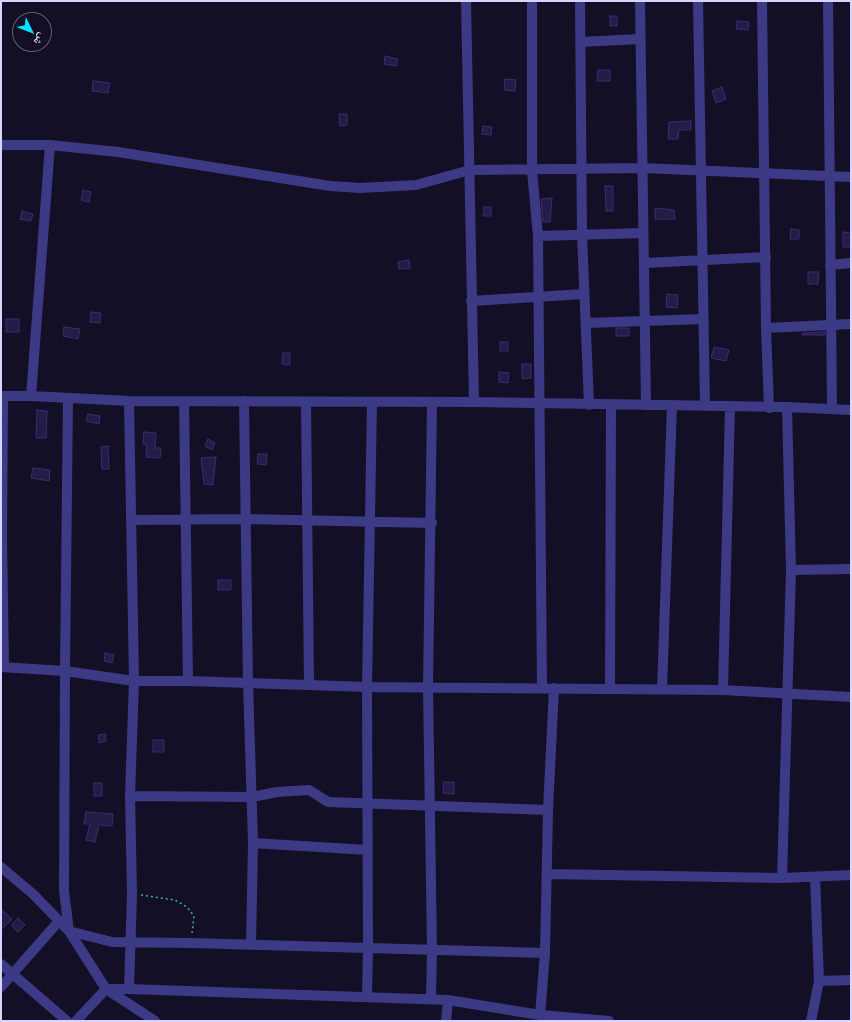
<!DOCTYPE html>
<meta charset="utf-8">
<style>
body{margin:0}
#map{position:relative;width:852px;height:1022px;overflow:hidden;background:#130f26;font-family:"Open Sans","Noto Naskh Arabic",sans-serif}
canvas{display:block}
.frame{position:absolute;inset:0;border:2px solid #d9d4ff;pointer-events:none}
.north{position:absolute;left:12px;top:12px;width:40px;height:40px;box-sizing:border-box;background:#130f26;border:1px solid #625e7d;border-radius:50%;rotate:133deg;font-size:11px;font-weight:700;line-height:16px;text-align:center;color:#d9d4ff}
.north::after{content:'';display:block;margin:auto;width:14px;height:18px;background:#00e5ff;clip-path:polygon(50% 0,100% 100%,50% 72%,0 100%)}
</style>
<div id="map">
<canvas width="852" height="1022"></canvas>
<div class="frame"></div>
<div class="north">ش</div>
</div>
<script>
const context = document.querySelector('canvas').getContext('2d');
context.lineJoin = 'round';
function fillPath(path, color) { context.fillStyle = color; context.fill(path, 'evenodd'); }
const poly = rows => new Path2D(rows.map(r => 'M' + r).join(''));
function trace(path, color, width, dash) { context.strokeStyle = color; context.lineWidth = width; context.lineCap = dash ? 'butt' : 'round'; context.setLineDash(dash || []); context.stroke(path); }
const building = poly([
 [610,16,617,16,617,26,610,26,610,16],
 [737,21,749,22,748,30,736,29,737,21],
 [385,56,398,59,396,66,384,64,385,56],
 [598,70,610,70,610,81,597,81,598,70],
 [505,79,516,80,515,91,504,90,505,79],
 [93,81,110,83,108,93,92,91,93,81],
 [722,87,726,99,716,103,712,91,722,87],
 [339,114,347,114,347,125,340,126,339,114],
 [691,121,691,130,679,130,678,139,668,139,669,122,691,121],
 [483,126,492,127,491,135,482,134,483,126],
 [605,186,613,186,613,211,606,211,605,186],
 [83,190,91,192,89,202,81,200,83,190],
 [552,198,550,222,543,222,541,199,552,198],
 [484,207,491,207,491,216,483,216,484,207],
 [655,208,674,210,675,219,655,219,655,208],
 [22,211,33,214,31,221,20,219,22,211],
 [791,229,799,230,799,239,790,239,791,229],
 [843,232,851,233,851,247,843,247,843,232],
 [409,260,410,268,399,269,398,262,409,260],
 [808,272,819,272,818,284,808,284,808,272],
 [667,294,678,295,677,308,666,307,667,294],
 [91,312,101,313,100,323,90,322,91,312],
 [6,319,19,319,19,332,6,332,6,319],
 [64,327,80,329,78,339,63,336,64,327],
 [616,328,629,328,629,336,616,336,616,328],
 [825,332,825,335,802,335,803,333,825,332],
 [500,342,508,342,508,351,500,351,500,342],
 [714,347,729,350,726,361,711,358,714,347],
 [283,353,290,353,290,365,282,364,283,353],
 [522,364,531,364,531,378,522,379,522,364],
 [499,372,509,373,508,383,499,382,499,372],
 [37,410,47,411,46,438,36,438,37,410],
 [88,414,100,416,99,424,86,421,88,414],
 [144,432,156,433,155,448,161,448,160,458,146,457,147,445,143,444,144,432],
 [208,439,215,443,212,450,205,446,208,439],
 [108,446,109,469,102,469,101,447,108,446],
 [258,454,267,454,266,465,257,464,258,454],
 [216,457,213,485,204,484,201,458,216,457],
 [33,468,50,470,49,481,31,478,33,468],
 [218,580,231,580,231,590,218,590,218,580],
 [105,653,114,655,112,663,104,661,105,653],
 [105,734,106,741,99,743,98,735,105,734],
 [153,740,164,740,164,752,153,752,153,740],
 [444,782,454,782,454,794,443,793,444,782],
 [94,783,102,783,102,796,94,796,94,783],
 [86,812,113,814,112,826,99,825,95,842,86,840,90,824,84,824,86,812],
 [1,909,12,919,1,930,1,909],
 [18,918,25,925,18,932,11,925,18,918]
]);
fillPath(building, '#241b47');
trace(building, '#3b2d73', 1);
trace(poly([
 [141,895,175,900,187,907,194,916,192,933]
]), '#2fb8b0', 1.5, [2, 3]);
trace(poly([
 [466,1,474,402],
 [532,1,532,171,538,236,542,688],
 [580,1,582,235,589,405],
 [640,1,646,405],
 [698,1,705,406],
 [762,1,766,328,769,408],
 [828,1,832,409],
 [580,42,640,39],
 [1,145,50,145,118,152,330,186,360,188,416,185,470,170,642,168,851,177],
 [538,236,643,233],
 [645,263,766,257],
 [830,265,851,263],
 [471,301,584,294],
 [586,323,703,319],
 [766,328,851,324],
 [1,396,31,396,129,401,474,402,787,407,851,410],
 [3,396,2,537,4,667],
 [31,396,50,145],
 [68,398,65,671,64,891,69,931,106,989,155,1021],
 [184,401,188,681],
 [244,401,248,683,253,843,251,945],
 [306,402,309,685],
 [131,520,245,519,432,523],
 [791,570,851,569],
 [1,667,65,671,134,681,188,681,367,687,723,690,851,697],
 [610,688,611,405],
 [662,689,672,405],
 [723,690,730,407],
 [130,796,252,797,277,792,309,790,328,802,548,810],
 [253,843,368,850],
 [1,867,33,894,69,931,112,942,191,943,545,953],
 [548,874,782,878,851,875],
 [782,878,791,570,787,407],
 [1,964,67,1021],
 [819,981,851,980],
 [1,987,59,921],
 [129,989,132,894,130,796,134,681,129,401],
 [367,997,368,947,367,687,372,403],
 [431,999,432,950,428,687,432,403],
 [540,1015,545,953,548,810,554,688],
 [76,1021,106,989,129,989,448,1000,540,1015,609,1021],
 [446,1021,448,1000],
 [811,1021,819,981,815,877]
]), '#3d3a85', 10);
</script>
